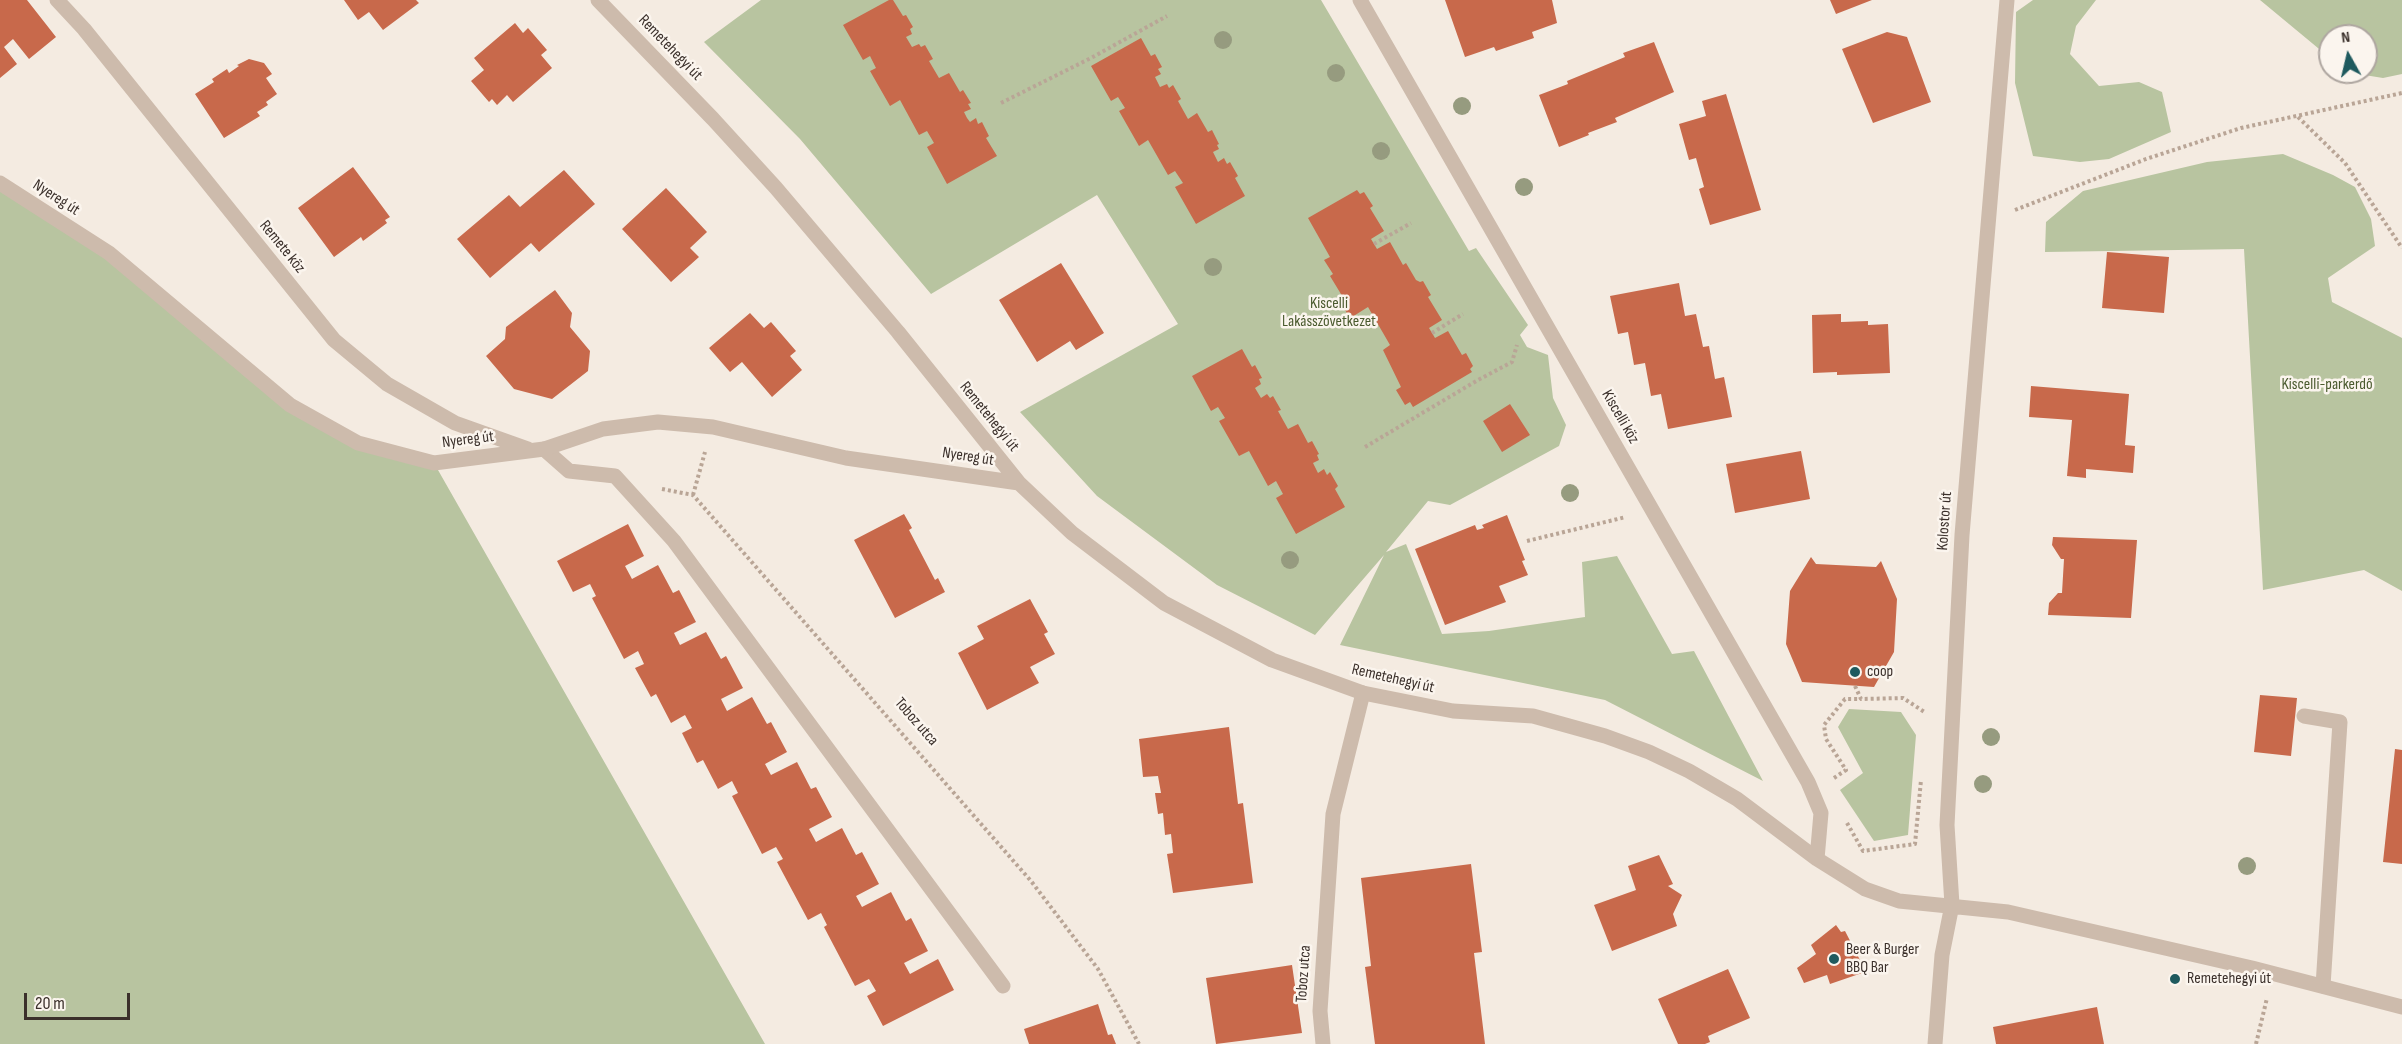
<!DOCTYPE html>
<meta charset="utf-8">
<style>
body{margin:0}
#map{position:relative;width:2402px;height:1044px;overflow:hidden;background:#f4ebe1;font-family:"Sofia Sans Condensed",sans-serif}
canvas{display:block}
.north{position:absolute;left:2318px;top:24px;width:60px;height:60px;box-sizing:border-box;background:#fbf5ee;border:2px solid #aea6a0;border-radius:50%;rotate:352deg;font-size:16px;font-weight:700;line-height:24px;text-align:center;color:#3b302b}
.north::after{content:'';display:block;margin:auto;width:21px;height:27px;background:#1f5a5e;clip-path:polygon(50% 0,100% 100%,50% 72%,0 100%)}
.scale{position:absolute;left:24px;top:993px;width:106px;height:27px;box-sizing:border-box;border:3px solid #3b302b;border-top:0;padding-left:8px;font-size:18px;line-height:21px;white-space:nowrap;color:#3b302b;-webkit-text-stroke:4px #fbf5ee;paint-order:stroke}
</style>
<div id="map">
<canvas width="2402" height="1044"></canvas>
<div class="north">N</div>
<div class="scale">20 m</div>
</div>
<script>
const context = document.querySelector('canvas').getContext('2d');
context.lineJoin = 'round';
function fillPath(path, color) { context.fillStyle = color; context.fill(path, 'evenodd'); }
const poly = rows => new Path2D(rows.map(r => 'M' + r).join(''));
function trace(path, color, width, dash) { context.strokeStyle = color; context.lineWidth = width; context.lineCap = dash ? 'butt' : 'round'; context.setLineDash(dash || []); context.stroke(path); }
function write(font, color, halo, rows, align = 'center') {
  context.font = font + ' "Sofia Sans Condensed",sans-serif'; context.lineWidth = 5; context.setLineDash([]); context.textBaseline = 'middle'; context.strokeStyle = halo; context.fillStyle = color; for (const [text, x, y, turn = 0] of rows) {
    context.save(); context.translate(x, y); context.rotate((+turn || 0) * Math.PI / 180); context.textAlign = isNaN(turn) ? turn : align; if (halo) context.strokeText(text, 0, 0); context.fillText(text, 0, 0); context.restore();
  }
}
fillPath(poly([
 [761,0,1321,0,1469,251,1476,248,1528,325,1520,335,1527,347,1548,355,1553,398,1566,425,1559,446,1450,505,1428,501,1386,552,1406,544,1442,634,1489,631,1585,617,1582,562,1617,556,1672,654,1694,651,1763,781,1605,700,1340,645,1384,555,1315,635,1217,585,1097,496,1020,412,1178,324,1097,195,931,294,800,139,704,42],
 [2033,0,2096,0,2076,26,2070,54,2099,86,2139,82,2162,92,2171,132,2109,159,2080,162,2033,156,2015,83,2016,12],
 [2260,0,2402,0,2402,74,2383,78,2352,73,2351,72,2366,72,2366,36,2330,36,2330,58],
 [2283,154,2333,175,2355,187,2371,219,2375,246,2328,278,2332,302,2402,338,2402,591,2364,570,2263,590,2244,249,2045,252,2046,222,2083,191,2207,162],
 [0,183,109,253,290,405,358,443,434,463,765,1044,0,1044],
 [1849,709,1901,712,1916,735,1908,835,1874,841,1840,790,1863,773,1838,727]
]), '#b8c4a0');
fillPath(poly([
 [0,0,27,0,56,37,29,59,13,39,4,47,17,64,0,78],
 [344,0,416,0,419,3,383,30,369,12,358,20],
 [889,0,893,0,903,16,906,15,913,27,910,29,912,34,906,37,912,47,919,44,921,47,925,45,933,59,929,61,939,78,949,73,960,92,963,90,971,103,968,104,971,109,964,112,967,118,970,122,976,118,978,124,982,122,989,136,986,138,997,156,947,184,927,147,934,143,927,131,919,135,900,100,890,106,870,71,876,68,870,56,863,60,843,25],
 [1445,0,1552,0,1557,23,1532,32,1534,38,1496,51,1494,47,1465,57],
 [1830,0,1872,0,1836,14],
 [515,23,523,33,528,28,547,50,541,55,552,68,513,102,507,95,497,105,492,99,489,102,471,81,484,70,474,58],
 [1887,32,1907,37,1931,102,1873,123,1842,49],
 [1141,38,1151,56,1155,54,1162,67,1158,69,1161,74,1155,77,1160,87,1167,84,1169,88,1173,85,1181,99,1178,101,1188,119,1197,113,1208,132,1212,130,1219,144,1217,145,1219,149,1213,152,1218,162,1224,158,1227,164,1230,162,1238,176,1235,178,1245,196,1196,224,1175,187,1183,183,1175,171,1168,175,1148,140,1139,146,1119,111,1125,108,1118,97,1111,101,1091,66],
 [1654,42,1674,92,1615,118,1617,122,1588,133,1589,135,1559,147,1539,95,1568,84,1567,81,1625,57,1623,53],
 [249,59,264,63,272,74,266,78,277,94,266,102,268,105,257,112,260,116,224,138,195,94,214,82,212,79,227,69,229,73,239,66,237,65],
 [1726,94,1761,210,1710,225,1699,189,1704,187,1696,158,1689,160,1679,124,1706,116,1702,101],
 [353,167,390,217,385,220,387,223,363,241,361,237,334,257,298,208],
 [564,170,595,204,539,252,531,243,490,278,457,239,509,195,520,207],
 [666,188,707,232,690,248,699,257,671,282,622,229],
 [1357,190,1360,194,1364,192,1373,206,1370,208,1384,231,1371,239,1377,249,1390,242,1403,265,1406,263,1416,280,1420,282,1423,281,1431,295,1428,297,1442,320,1429,328,1435,338,1448,331,1462,355,1466,353,1473,366,1470,369,1472,372,1413,407,1410,402,1405,405,1396,390,1401,387,1383,350,1390,345,1368,307,1352,317,1351,313,1348,315,1340,301,1344,299,1330,276,1333,274,1324,260,1330,257,1308,218],
 [2107,252,2169,257,2164,313,2102,308],
 [1061,263,1104,333,1076,350,1070,341,1037,362,999,300],
 [1679,283,1685,316,1696,314,1703,347,1709,346,1715,379,1724,377,1732,417,1668,429,1661,394,1651,396,1645,363,1634,365,1628,332,1618,334,1610,296],
 [555,290,572,313,570,327,590,351,588,371,552,399,514,389,486,356,505,339,506,327],
 [750,313,764,328,771,322,796,351,790,356,802,370,772,397,742,362,730,372,709,348],
 [1841,314,1841,322,1868,321,1868,325,1888,324,1890,373,1837,375,1837,372,1813,373,1812,315],
 [1242,349,1252,367,1255,365,1262,378,1259,379,1261,384,1255,388,1261,398,1267,394,1270,398,1273,396,1281,410,1278,411,1288,429,1298,424,1308,443,1312,441,1319,454,1317,455,1319,460,1313,463,1318,473,1324,469,1327,475,1330,472,1338,486,1335,489,1345,507,1296,534,1276,498,1283,494,1276,481,1268,486,1249,451,1239,456,1219,421,1225,418,1218,407,1211,411,1192,376],
 [2031,386,2129,394,2125,445,2135,446,2133,473,2086,469,2086,478,2067,476,2072,420,2029,417],
 [1510,404,1530,435,1502,452,1483,421],
 [1801,451,1810,499,1735,513,1726,464],
 [904,514,912,528,909,530,935,580,938,578,945,592,895,618,854,540],
 [1507,515,1525,560,1522,561,1528,575,1499,586,1506,602,1445,625,1415,549,1475,525,1477,530,1484,528,1482,525],
 [628,524,644,556,625,566,632,579,658,565,673,593,679,590,696,622,674,633,680,645,706,632,721,659,726,656,743,688,721,699,727,711,752,697,767,724,771,722,787,752,765,764,771,775,797,762,811,789,816,787,832,817,809,829,816,842,842,828,856,855,862,852,879,884,856,896,862,907,891,892,906,921,911,918,928,951,904,963,910,974,938,959,954,990,883,1026,867,996,876,991,869,979,855,986,824,927,827,925,821,913,808,920,777,862,783,859,776,847,762,854,732,796,738,793,732,781,718,789,703,760,697,763,682,733,692,728,685,715,671,723,656,694,651,697,635,668,644,664,638,651,624,659,592,598,596,596,590,584,573,592,557,561],
 [2053,537,2137,540,2131,618,2048,615,2049,603,2058,593,2062,593,2064,559,2061,559,2052,545],
 [1811,557,1816,564,1876,567,1881,561,1897,599,1894,652,1874,687,1802,682,1786,644,1790,591],
 [1030,599,1048,632,1044,634,1055,654,1030,667,1039,683,987,710,958,653,984,639,977,626],
 [2260,695,2297,698,2291,756,2254,752],
 [1229,727,1238,804,1243,803,1253,883,1173,893,1167,854,1173,853,1171,834,1165,835,1163,813,1158,814,1155,793,1161,793,1158,776,1143,777,1139,739],
 [2395,749,2402,750,2402,864,2383,862],
 [1659,855,1673,884,1668,886,1682,895,1673,914,1677,926,1612,951,1594,905,1636,890,1628,866],
 [1471,864,1482,952,1474,953,1485,1044,1375,1044,1365,967,1371,966,1361,878],
 [1836,925,1841,932,1845,931,1862,964,1859,965,1862,973,1830,984,1827,975,1804,983,1797,968,1816,954,1811,945],
 [1292,965,1302,1033,1216,1044,1206,978],
 [1728,969,1750,1018,1708,1036,1710,1042,1705,1044,1678,1044,1658,999],
 [1098,1004,1108,1035,1112,1034,1116,1044,1029,1044,1024,1029],
 [2097,1007,2104,1044,1996,1044,1993,1027]
]), '#c8694b');
trace(poly([
 [1001,103,1091,58,1167,16],
 [2298,117,2345,163,2402,248],
 [2015,210,2146,159,2241,128,2402,93],
 [1374,244,1411,223],
 [1432,333,1463,314],
 [1365,447,1478,380,1512,362,1517,345],
 [662,489,693,495,1031,881,1098,969,1139,1044],
 [693,495,705,452],
 [1527,541,1626,517],
 [1855,686,1861,699,1903,698,1926,713],
 [1834,778,1846,770,1826,739,1824,725,1845,699,1861,699],
 [1847,823,1863,851,1915,844,1921,780],
 [2256,1044,2267,998]
]), '#b9a596', 4, [3, 3]);
trace(poly([
 [544,449,569,471,615,476,674,541,1003,986],
 [2304,716,2340,722,2323,986],
 [1323,1044,1320,1011,1333,814,1363,693]
]), '#cdbbac', 15);
trace(poly([
 [57,0,84,29,334,340,387,384,455,423,528,449],
 [598,0,713,119,776,188,898,332,1019,483,1072,533,1164,603,1272,660,1363,693,1453,711,1533,716,1605,736,1649,752,1689,771,1737,799,1817,859,1865,889,1899,901,2008,912,2252,968,2402,1007],
 [1360,0,1808,782,1821,813,1817,859],
 [0,183,109,253,290,405,358,443,434,463,544,449,603,429,658,422,713,427,846,458,1019,483],
 [1935,1044,1942,955,1952,905,1947,825,1962,535,2007,0]
]), '#cdbbac', 15);
context.fillStyle = '#969b7f';
for (const [x, y] of [
 [1223,40],
 [1336,73],
 [1462,106],
 [1381,151],
 [1524,187],
 [1213,267],
 [1570,493],
 [1290,560],
 [1991,737],
 [1983,784],
 [2247,866]
]) { context.beginPath(); context.arc(x, y, 9, 0, 2 * Math.PI); context.fill(); }
for (const [x, y, r, color] of [
 [1855,672,6,"#1f5a5e"],
 [1834,959,6,"#1f5a5e"],
 [2175,979,6,"#1f5a5e"]
]) { const dot = new Path2D(); dot.arc(x, y, r, 0, 2 * Math.PI); context.fillStyle = color; context.fill(dot); trace(dot, '#fbf5ee', 2); }
write('16px', '#3b302b', '#fbf5ee', [
 ["Remetehegyi út",670,48,46],
 ["Nyereg út",56,198,33],
 ["Remete köz",282,247,51],
 ["Remetehegyi út",989,417,51],
 ["Kiscelli köz",1620,417,60],
 ["Nyereg út",468,440,-7],
 ["Nyereg út",968,457,9],
 ["Kolostor út",1945,521,-86],
 ["Remetehegyi út",1393,679,13],
 ["Toboz utca",916,722,49],
 ["Toboz utca",1304,974,-86]
]);
write('16px', '#4a5a2e', '#fbf5ee', [
 ["Kiscelli",1329,304],
 ["Lakásszövetkezet",1329,322],
 ["Kiscelli-parkerdő",2327,385]
]);
write('16px', '#3b302b', '#fbf5ee', [
 ["coop",1867,672],
 ["Beer & Burger",1846,950],
 ["BBQ Bar",1846,968],
 ["Remetehegyi út",2187,979]
], 'left');
</script>
